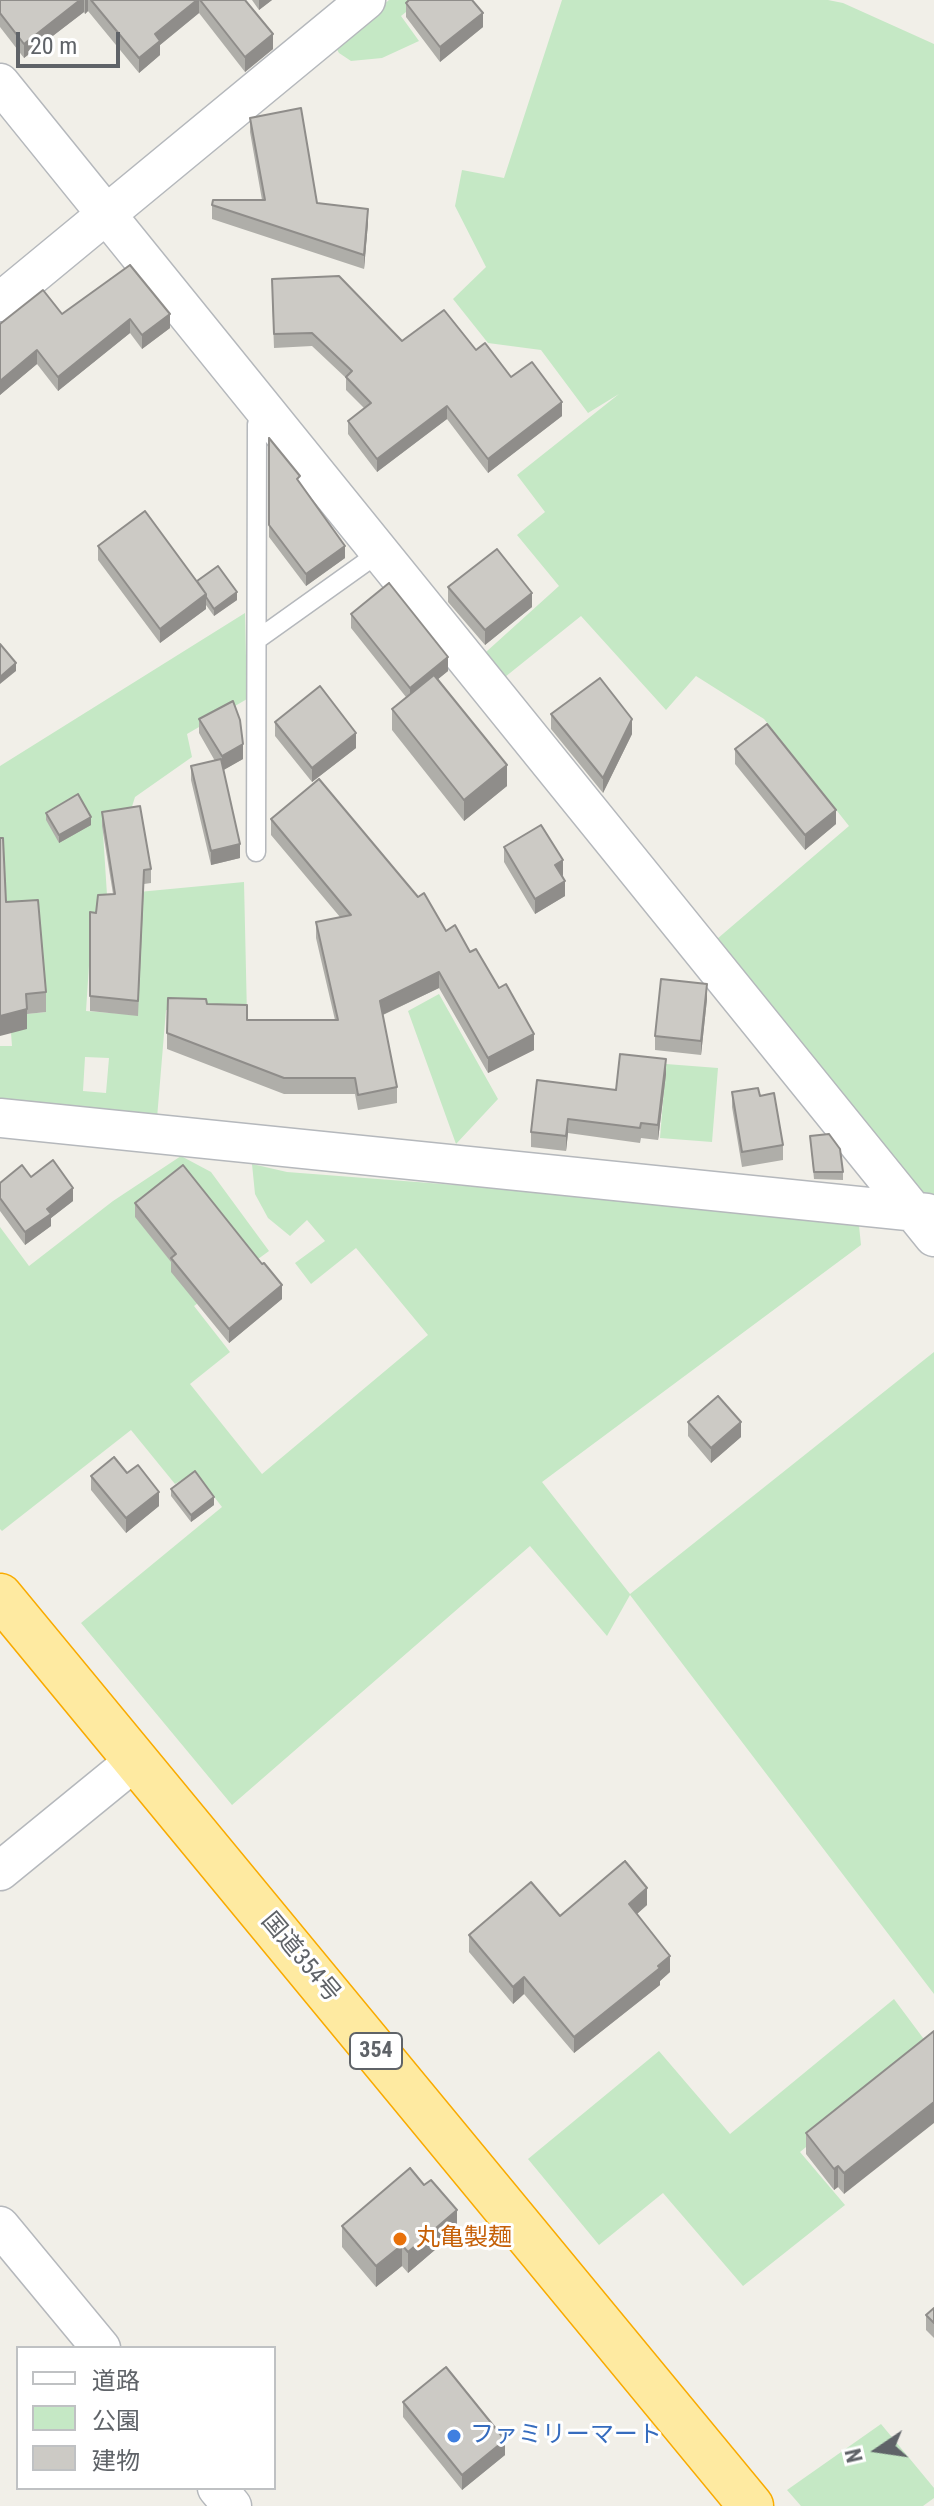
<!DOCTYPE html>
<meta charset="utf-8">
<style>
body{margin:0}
#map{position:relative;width:934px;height:2506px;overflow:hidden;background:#f1efe8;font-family:"Roboto Condensed","Noto Sans JP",sans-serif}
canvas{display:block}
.legend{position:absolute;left:16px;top:2346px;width:260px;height:144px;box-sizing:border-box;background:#fff;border:2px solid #bfc1c3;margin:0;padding:10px 14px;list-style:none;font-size:24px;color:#5f6368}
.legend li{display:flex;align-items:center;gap:16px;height:40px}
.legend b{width:40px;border:2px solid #bfc1c3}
.north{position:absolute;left:838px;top:2410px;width:80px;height:80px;-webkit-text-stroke:6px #fff;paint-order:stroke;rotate:257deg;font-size:22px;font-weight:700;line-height:32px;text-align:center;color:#5f6368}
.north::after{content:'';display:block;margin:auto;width:28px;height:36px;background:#5f6368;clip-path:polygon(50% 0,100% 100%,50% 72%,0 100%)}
.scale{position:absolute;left:16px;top:32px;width:104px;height:36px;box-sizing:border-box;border:4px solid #5f6368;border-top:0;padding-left:10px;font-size:24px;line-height:28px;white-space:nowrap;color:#5f6368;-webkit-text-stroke:6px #fff;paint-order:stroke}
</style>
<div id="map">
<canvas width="934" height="2506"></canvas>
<ul class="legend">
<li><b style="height:10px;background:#fff"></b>道路</li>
<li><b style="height:22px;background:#c5e8c5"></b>公園</li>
<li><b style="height:22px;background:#cccac5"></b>建物</li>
</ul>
<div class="north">N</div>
<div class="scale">20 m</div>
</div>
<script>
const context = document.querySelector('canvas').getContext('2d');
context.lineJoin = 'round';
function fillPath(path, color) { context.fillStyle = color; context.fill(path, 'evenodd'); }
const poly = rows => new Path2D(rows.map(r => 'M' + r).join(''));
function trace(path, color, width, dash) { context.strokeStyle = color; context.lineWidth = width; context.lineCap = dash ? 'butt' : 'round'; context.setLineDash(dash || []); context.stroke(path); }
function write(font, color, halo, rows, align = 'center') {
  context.font = font + ' "Roboto Condensed","Noto Sans JP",sans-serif'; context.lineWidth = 6; context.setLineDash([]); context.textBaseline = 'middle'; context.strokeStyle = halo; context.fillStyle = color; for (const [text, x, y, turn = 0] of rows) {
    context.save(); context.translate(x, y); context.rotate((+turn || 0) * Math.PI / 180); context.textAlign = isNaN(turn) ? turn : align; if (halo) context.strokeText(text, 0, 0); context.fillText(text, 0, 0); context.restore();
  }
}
fillPath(poly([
 [389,0,421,0,401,16,419,41,382,58,351,61,339,53,335,46],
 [562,0,828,0,843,3,934,44,934,1197,919,1196,710,945,849,826,764,719,696,676,666,710,581,616,505,677,486,652,559,586,517,535,545,512,517,475,619,394,588,413,541,350,488,343,453,299,486,267,455,206,462,170,504,178],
 [245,613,247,699,187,734,192,757,135,797,130,813,102,817,107,895,244,882,247,1016,166,1010,157,1118,0,1102,0,1046,12,1046,11,1033,26,1014,46,1012,0,922,0,766],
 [90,950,138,1015,86,1011],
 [85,1057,109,1058,106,1093,83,1091],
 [439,994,498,1099,456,1144,408,1011],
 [666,1064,718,1068,712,1142,660,1138],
 [181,1156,211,1172,269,1251,194,1306,230,1352,190,1384,262,1474,428,1335,356,1248,311,1284,295,1263,325,1241,307,1220,290,1236,268,1218,255,1194,252,1164,287,1172,858,1216,861,1245,542,1482,630,1594,934,1352,934,1994,630,1595,607,1636,530,1546,232,1805,81,1623,222,1507,195,1472,175,1484,131,1430,2,1531,0,1529,0,1227,29,1266,113,1201],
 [136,1217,232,1257,176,1268],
 [894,1999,929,2046,800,2152,845,2205,743,2286,663,2193,599,2245,528,2159,659,2051,730,2134],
 [881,2424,934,2488,934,2498,923,2506,801,2506,787,2490]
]), '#c5e8c5');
const service = poly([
 [258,639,380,552],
 [256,852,257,424,268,414]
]);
const minor = poly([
 [0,83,934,1237],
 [0,302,366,0],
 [0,1118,927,1213],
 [0,1871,136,1760],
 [0,2226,101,2348],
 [217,2488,232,2506]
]);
const trunk = poly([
 [0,1596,751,2506]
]);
trace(service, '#b5b8bc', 21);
trace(minor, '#b5b8bc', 41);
trace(trunk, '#f9ab00', 47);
trace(service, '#fff', 18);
trace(minor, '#fff', 38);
trace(trunk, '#feeaa1', 44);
fillPath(poly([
 [0,0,245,0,273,49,245,72,199,13,160,45,160,55,139,73,88,11,85,14,84,12,24,58,0,27],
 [252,0,272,0,259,10],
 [406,3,483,27,440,62,406,17],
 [250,118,317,203,368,223,364,269,212,219,212,205,262,200,250,132],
 [130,265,170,328,142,349,130,333,58,391,37,364,0,395,0,324,62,314],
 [272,292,402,341,476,350,562,416,488,473,447,419,377,472,348,434,348,421,364,408,346,390,346,378,312,346,274,348],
 [269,438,300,483,345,558,306,586,269,537],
 [98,546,197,581,237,600,214,616,206,605,206,609,160,643,98,560],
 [448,587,532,607,485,645,448,602],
 [351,614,448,671,438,679,507,786,464,821,392,730,392,709,406,697,351,628],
 [551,714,632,734,603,793,551,729],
 [199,719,243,759,223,770,240,858,211,865,191,780,191,766,215,761,199,733],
 [275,722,356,748,312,782,275,736],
 [735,749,836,824,805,850,735,764],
 [102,812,151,869,151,883,144,884,138,1016,90,1011,90,912,96,913,113,894,102,826],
 [46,813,91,825,59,843,46,820],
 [271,819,446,931,470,952,534,1050,488,1073,439,988,383,1015,397,1087,397,1103,358,1110,355,1094,284,1094,167,1049,167,1033,207,1004,247,1020,335,1020,316,938,316,922,340,917,271,835],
 [504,847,563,875,565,896,535,914,504,862],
 [6,902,46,992,46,1012,27,1014,27,1029],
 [707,999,701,1055,655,1050,655,1036],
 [666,1074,658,1140,641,1138,640,1143,568,1133,566,1151,531,1147,531,1132,616,1090],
 [732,1092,760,1096,783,1145,783,1160,742,1167,732,1107],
 [810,1136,843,1172,843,1180,814,1179],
 [0,1183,73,1201,51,1218,51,1226,25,1245,0,1211],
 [135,1203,282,1299,229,1343,171,1272,171,1262,135,1217],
 [688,1422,741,1437,711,1463,688,1436],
 [127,1473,159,1506,126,1533,91,1490,91,1476],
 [171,1489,214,1505,191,1522,171,1496],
 [647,1905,637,1914,670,1972,660,1981,660,1985,574,2053,524,1994,513,2004,469,1952,469,1935,560,1916],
 [934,2031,844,2194,838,2187,834,2190,806,2154,806,2133],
 [424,2185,457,2231,408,2273,402,2266,376,2287,342,2247,342,2226],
 [934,2308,934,2338,926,2330,926,2315],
 [403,2402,505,2455,462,2490,403,2417]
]), '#afaea9');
fillPath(poly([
 [80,0,84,0,84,12,24,58,24,44],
 [85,0,88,0,88,11,85,14],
 [197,0,199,0,199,13,160,45,160,55,139,73,139,58,155,34],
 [259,0,272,0,259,10],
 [483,13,483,27,440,62,440,47],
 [273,34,273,49,245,72,245,57],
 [368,209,368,223,364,269,364,255],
 [170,314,170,328,142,349,142,335],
 [130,319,130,333,58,391,58,377],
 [37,350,37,364,0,395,0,381],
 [562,402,562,416,488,473,488,459],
 [447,406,447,419,377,472,377,459],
 [345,546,345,558,306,586,306,574],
 [237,592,237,600,214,616,214,609],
 [532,593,532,607,485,645,485,630],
 [206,594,206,609,160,643,160,629],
 [448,657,448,671,410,702,410,688],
 [16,663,16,671,0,684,0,677],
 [632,719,632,734,603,793,603,778],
 [356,733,356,748,312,782,312,768],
 [243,744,243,759,222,771,222,756],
 [507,765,507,786,464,821,464,800],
 [836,810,836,824,805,850,805,835],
 [91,817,91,825,59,843,59,835],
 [240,844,240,858,211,865,211,851],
 [563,860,563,875,555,880,555,865],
 [565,881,565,896,535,914,535,899],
 [439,972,439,988,380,1016,380,1001],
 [707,984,707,999,701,1055,701,1041],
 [27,1009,27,1029,0,1036,0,1016],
 [534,1034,534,1050,488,1073,488,1058],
 [666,1059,666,1074,658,1140,658,1125],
 [568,1119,568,1133,566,1151,566,1136],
 [73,1188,73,1201,51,1218,51,1226,25,1245,25,1232,47,1209],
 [282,1285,282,1299,229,1343,229,1329],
 [741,1422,741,1437,711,1463,711,1448],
 [159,1492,159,1506,126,1533,126,1518],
 [214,1497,214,1505,191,1522,191,1515],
 [647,1888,647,1905,629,1921,629,1904],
 [670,1956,670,1972,660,1981,660,1985,574,2053,574,2037],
 [524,1977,524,1994,513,2004,513,1987],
 [934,2102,934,2123,844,2194,844,2173],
 [838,2166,838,2187,834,2190,834,2169],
 [457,2210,457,2231,408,2273,408,2252],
 [402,2245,402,2266,376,2287,376,2266],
 [505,2440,505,2455,462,2490,462,2475]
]), '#8f8d8a');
const building = poly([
 [0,0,80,0,24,44,0,13,0,0],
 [91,0,197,0,155,34,160,41,139,58,91,0],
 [200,0,245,0,273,34,245,57,200,0],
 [409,0,472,0,483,13,440,47,406,3,409,0],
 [301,108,317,203,368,209,364,255,212,205,213,200,265,200,250,118,301,108],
 [130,265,170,314,142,335,130,319,58,377,37,350,0,381,0,324,43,290,62,314,130,265],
 [339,276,402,341,444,310,476,350,485,343,511,377,532,362,562,402,488,459,447,406,377,459,348,421,371,403,346,377,352,371,312,333,274,334,272,279,339,276],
 [269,438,300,476,297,479,345,546,306,574,269,525,269,438],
 [145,511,206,594,160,629,98,546,145,511],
 [497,549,532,593,485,630,448,587,497,549],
 [218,566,237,592,214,609,206,597,206,594,197,581,218,566],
 [389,583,448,657,410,688,351,614,389,583],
 [0,644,16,663,0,677,0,644],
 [434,675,507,765,464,800,392,709,434,675],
 [600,678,632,719,603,778,551,714,600,678],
 [320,686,356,733,312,768,275,722,320,686],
 [233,701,240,720,243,744,222,756,199,719,233,701],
 [767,724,836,810,805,835,735,749,767,724],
 [221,759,240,844,211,851,191,766,221,759],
 [319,779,418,897,424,893,446,931,455,925,470,952,476,949,499,988,506,984,534,1034,488,1058,439,972,380,1001,397,1087,358,1095,355,1078,284,1078,167,1033,168,998,206,999,207,1004,247,1005,247,1020,338,1020,316,922,351,915,271,819,319,779],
 [78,794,91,817,59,835,46,813,78,794],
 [140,806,151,869,144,870,138,1001,90,996,90,912,96,913,98,895,115,894,102,812,140,806],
 [541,825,563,860,555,865,565,881,535,899,504,847,541,825],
 [0,838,3,838,6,902,38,900,46,992,26,994,27,1009,0,1016,0,838],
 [661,979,707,984,701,1041,655,1036,661,979],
 [620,1054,666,1059,658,1125,641,1123,640,1128,568,1119,566,1136,531,1132,537,1080,616,1090,620,1054],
 [758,1088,760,1096,774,1093,783,1145,742,1152,732,1092,758,1088],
 [829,1134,840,1149,843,1172,814,1172,810,1136,829,1134],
 [53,1160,73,1188,47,1209,51,1214,25,1232,0,1198,0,1183,22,1165,31,1177,53,1160],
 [183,1165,262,1264,264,1263,282,1285,229,1329,171,1258,176,1254,135,1203,183,1165],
 [718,1396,741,1422,711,1448,688,1422,718,1396],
 [114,1457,127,1473,138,1465,159,1492,126,1518,91,1476,114,1457],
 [195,1471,214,1497,191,1515,171,1489,195,1471],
 [625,1861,647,1888,629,1904,670,1956,658,1966,660,1968,574,2037,524,1977,513,1987,469,1935,531,1882,560,1916,625,1861],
 [934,2031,934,2102,844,2173,838,2166,834,2169,806,2133,934,2031],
 [410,2168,424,2185,431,2180,457,2210,408,2252,402,2245,376,2266,342,2226,410,2168],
 [934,2308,934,2323,926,2315,934,2308],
 [446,2367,505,2440,462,2475,403,2402,446,2367]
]);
fillPath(building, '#cccac5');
trace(building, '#8f8d8a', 2);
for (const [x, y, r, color] of [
 [400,2239,8,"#e8710a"],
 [454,2436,8,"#3f7fe0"]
]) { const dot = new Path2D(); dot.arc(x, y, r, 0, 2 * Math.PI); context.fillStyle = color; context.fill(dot); trace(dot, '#fff', 3); }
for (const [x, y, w] of [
 [376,2051,52]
]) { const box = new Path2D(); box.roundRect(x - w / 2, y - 18, w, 36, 6); context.fillStyle = '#fff'; context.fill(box); trace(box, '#5f6368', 2); }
write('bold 22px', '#5f6368', null, [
 ["354",376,2051]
]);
write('24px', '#5f6368', '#fff', [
 ["国道354号",300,1958,50]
]);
write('24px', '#c56008', '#fff', [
 ["丸亀製麺",416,2239]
], 'left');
write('24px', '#366cbe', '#fff', [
 ["ファミリーマート",470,2436]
], 'left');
</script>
